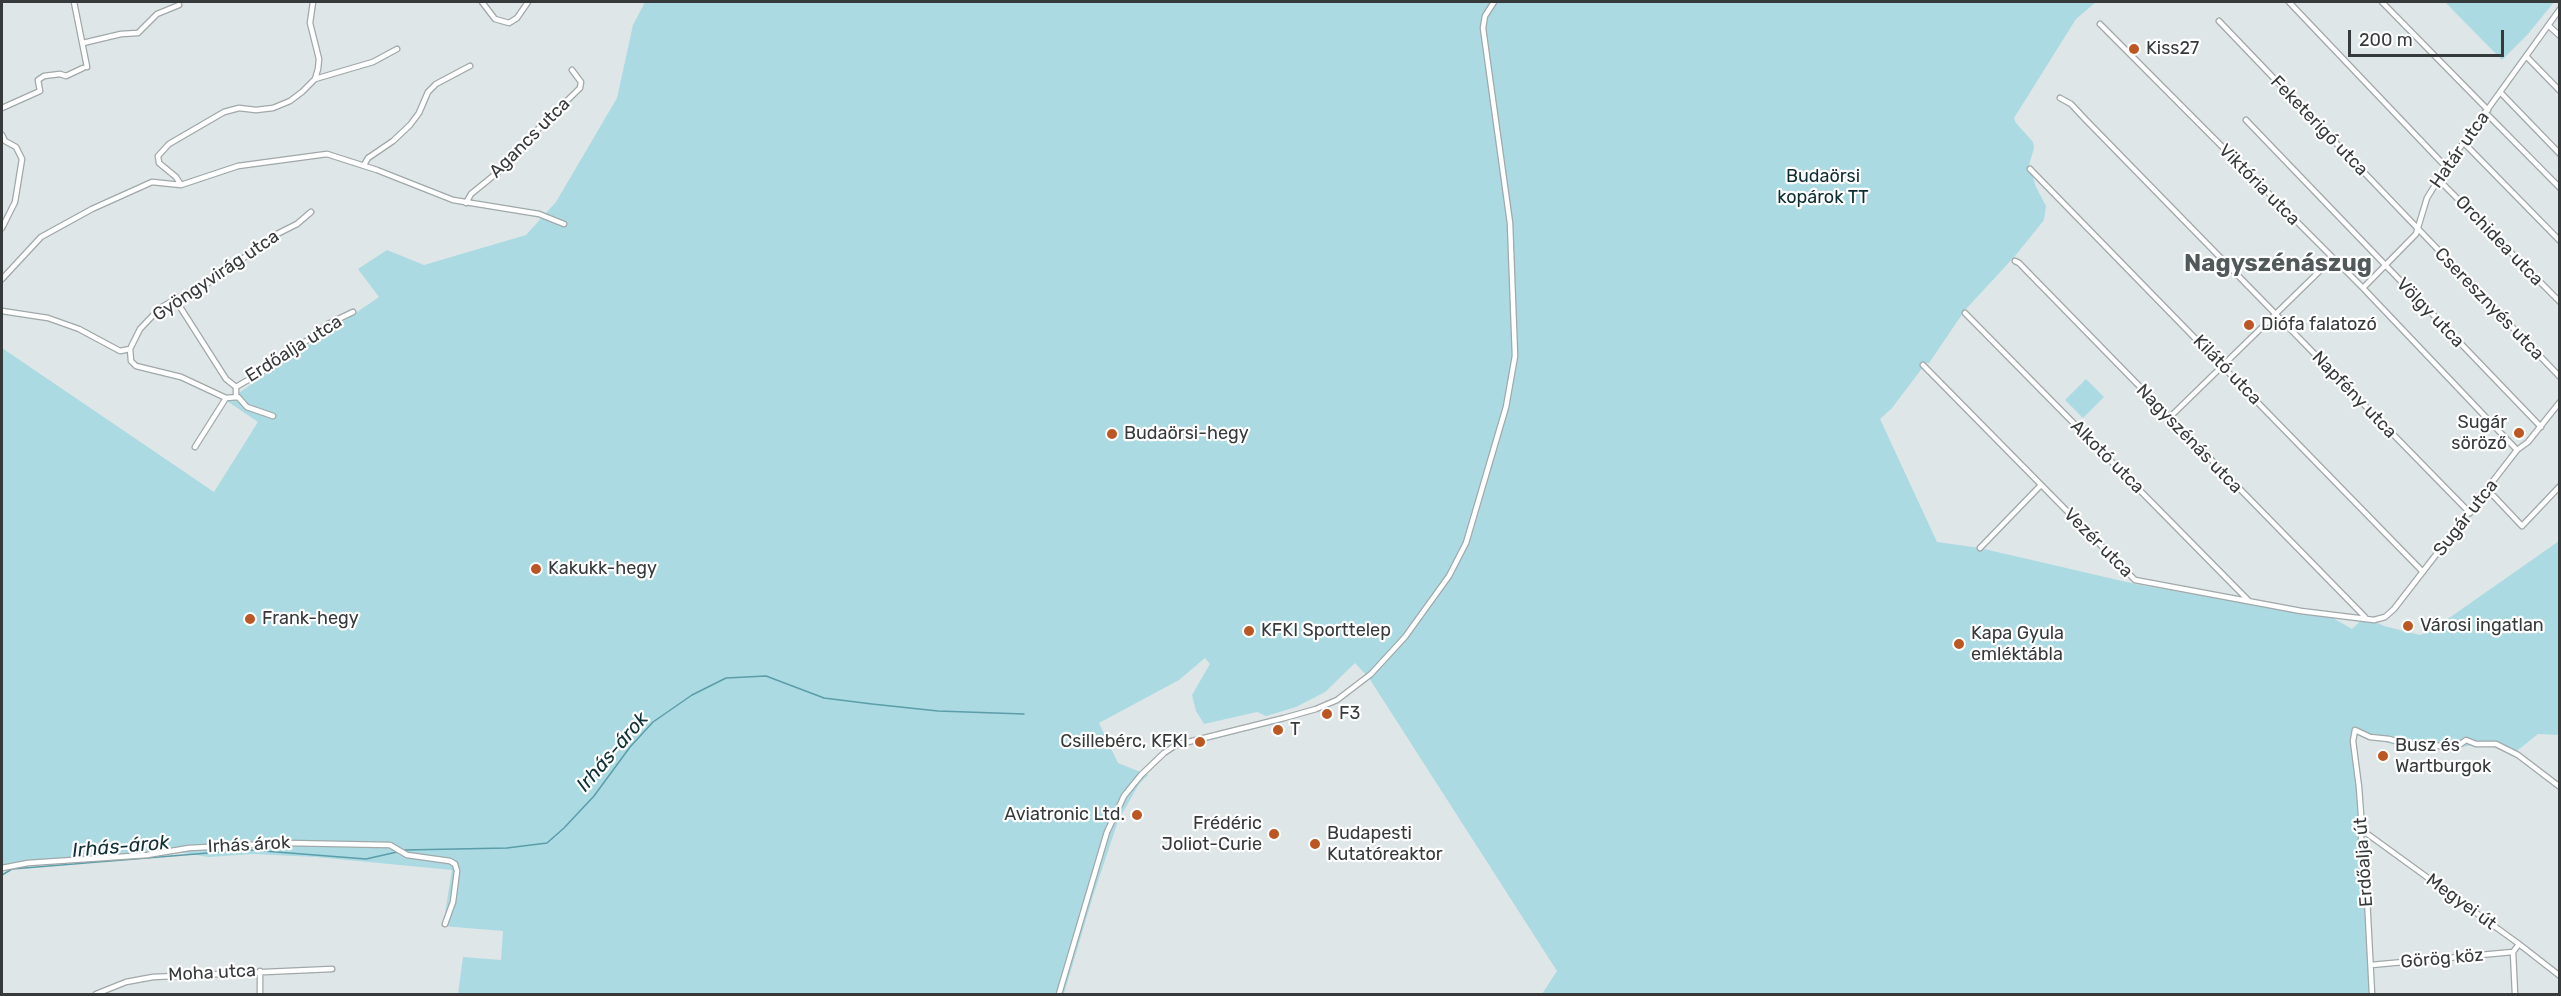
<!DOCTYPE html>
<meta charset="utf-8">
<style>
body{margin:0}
#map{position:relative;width:2561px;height:996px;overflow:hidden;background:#dee6e8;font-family:Rubik,sans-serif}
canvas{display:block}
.frame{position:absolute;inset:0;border:3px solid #373a3b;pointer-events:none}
.scale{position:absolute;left:2348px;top:30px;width:156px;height:27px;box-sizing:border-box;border:3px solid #373a3b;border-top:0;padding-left:8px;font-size:18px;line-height:21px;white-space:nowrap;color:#373a3b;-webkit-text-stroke:4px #fff;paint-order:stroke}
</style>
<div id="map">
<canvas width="2561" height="996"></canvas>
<div class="frame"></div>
<div class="scale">200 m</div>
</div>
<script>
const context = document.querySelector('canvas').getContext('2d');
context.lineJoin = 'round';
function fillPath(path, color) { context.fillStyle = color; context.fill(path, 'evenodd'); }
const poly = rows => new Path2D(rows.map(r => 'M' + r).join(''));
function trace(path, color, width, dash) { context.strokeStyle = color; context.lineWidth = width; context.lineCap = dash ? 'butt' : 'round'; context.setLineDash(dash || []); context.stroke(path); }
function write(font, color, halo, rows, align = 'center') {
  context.font = font + ' Rubik,sans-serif'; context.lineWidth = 4.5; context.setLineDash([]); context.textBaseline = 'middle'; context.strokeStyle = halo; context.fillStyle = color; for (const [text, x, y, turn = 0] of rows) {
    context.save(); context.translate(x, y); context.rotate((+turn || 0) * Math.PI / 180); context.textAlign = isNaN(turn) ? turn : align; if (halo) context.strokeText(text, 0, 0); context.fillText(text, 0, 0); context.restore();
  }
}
fillPath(poly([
 [645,2,2096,2,2076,19,2014,118,2016,123,2033,142,2034,148,2029,165,2036,187,2046,206,2044,220,2015,256,1965,310,1929,363,1926,363,1892,408,1880,419,1937,542,1980,548,2135,584,2333,618,2352,629,2365,617,2384,626,2420,635,2432,630,2559,541,2559,735,2538,734,2513,754,2495,745,2483,744,2444,749,2419,750,2388,743,2355,730,2372,994,1542,994,1557,971,1369,678,1355,663,1325,692,1296,707,1266,716,1257,712,1204,724,1196,711,1192,695,1210,664,1205,658,1179,680,1099,723,1118,763,1148,775,1139,784,1118,821,1093,896,1064,994,458,994,463,957,501,960,503,931,443,926,452,870,316,857,253,854,209,857,177,852,2,868,2,348,214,492,258,422,227,401,379,297,358,269,387,250,424,265,526,235,556,202,617,98,633,25],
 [2445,2,2554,2,2528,34,2502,60],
 [2086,379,2104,397,2083,418,2065,400]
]), '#abdae3');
trace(poly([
 [251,850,366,859,397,852],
 [404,850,507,848,547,843,564,828,594,796,630,747,653,722,692,695,726,678,766,676,824,698,872,704,938,711,1024,714],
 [2,875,12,869,245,850]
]), '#5b9da8', 1.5);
const minor = poly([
 [74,2,87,67],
 [482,2,495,19,509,23,517,18,528,2],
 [2289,2,2446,167],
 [2382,2,2488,110],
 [2219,21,2560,377],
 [2100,24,2363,288,2517,450],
 [2549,26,2560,36],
 [83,43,121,34,138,33,157,14,179,5],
 [2526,56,2560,91],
 [315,79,373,62,397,49],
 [2501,93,2560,154],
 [2060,98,2071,104,2085,119,2470,513],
 [2,108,40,91,38,80,44,76,60,74,66,76,83,68],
 [2485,112,2560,188],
 [2246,120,2541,427],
 [2,135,5,141,16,147,22,159,15,202,2,228],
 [2465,144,2560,241],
 [364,165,368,158,393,141,410,125,419,113,428,92,436,84,470,66],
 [2030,169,2423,572],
 [2439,180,2560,302],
 [181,185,238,166,327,154,377,170,453,200,539,214,564,224],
 [466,203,471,194,514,159,539,128,580,88,581,82,572,70],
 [2015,261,2019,263,2365,617],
 [2,279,41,237,92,209,152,182,181,185,176,177,159,163,158,156,169,144,224,112,239,108,256,110,273,108,290,101,302,92,315,79,318,69,319,59,310,23,313,2],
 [2363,288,2416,234,2427,198,2446,167,2560,9],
 [175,299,226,379,236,387,236,396],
 [2,311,48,318,79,329,120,351,130,349,131,361,136,366,181,377,226,398],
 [1965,313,2249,601],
 [130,349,140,329,160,308,183,295,214,280,273,236,297,224,311,212],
 [1923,365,2135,580,2301,611,2374,620,2385,617,2394,609,2517,450,2528,442,2560,402],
 [236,387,279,362,328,324,353,312],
 [2169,418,2332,259],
 [195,447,226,398,238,397,247,407,273,416],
 [2488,490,2522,526,2560,486],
 [1980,548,2041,485],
 [2362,830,2519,944,2560,976],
 [2,868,28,863,147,855,189,848,287,843,390,845,407,855,450,861,455,864,457,871,453,902,445,924],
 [2371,965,2513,952],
 [260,971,260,994],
 [96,994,126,982,153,977,332,969],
 [1059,994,1107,832,1124,796,1141,775,1164,753,1176,745,1284,718,1316,709,1337,700,1371,674,1405,637,1449,576,1466,543,1506,407,1515,356,1510,223,1483,28,1485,16,1494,2],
 [2372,994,2366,878,2361,837,2362,828,2359,787,2353,741,2355,730,2370,737,2389,739,2408,745,2424,743,2450,748,2458,746,2466,740,2476,744,2496,744,2518,755,2560,787],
 [2515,994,2513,952,2519,944]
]);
trace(minor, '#a0a8a9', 7);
trace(minor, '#fff', 4.5);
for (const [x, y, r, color] of [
 [2134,49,6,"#bc5724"],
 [2249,325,6,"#bc5724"],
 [2519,433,6,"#bc5724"],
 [1112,434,6,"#bc5724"],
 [536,569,6,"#bc5724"],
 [250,619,6,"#bc5724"],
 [2408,626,6,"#bc5724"],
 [1249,631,6,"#bc5724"],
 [1959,644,6,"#bc5724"],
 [1327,714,6,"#bc5724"],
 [1278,730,6,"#bc5724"],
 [1200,742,6,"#bc5724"],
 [2383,756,6,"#bc5724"],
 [1137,815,6,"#bc5724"],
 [1274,834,6,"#bc5724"],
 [1315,844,6,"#bc5724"]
]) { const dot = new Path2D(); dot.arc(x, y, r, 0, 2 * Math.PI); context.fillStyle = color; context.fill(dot); trace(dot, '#fff', 2); }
write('18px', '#373a3b', '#fff', [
 ["Kiss27",2146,49],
 ["Diófa falatozó",2261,325],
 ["Sugár",2507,423,"right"],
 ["söröző",2507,444,"right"],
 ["Budaörsi-hegy",1124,434],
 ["Kakukk-hegy",548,569],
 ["Frank-hegy",262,619],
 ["Városi ingatlan",2420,626],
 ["KFKI Sporttelep",1261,631],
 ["Kapa Gyula",1971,634],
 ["emléktábla",1971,655],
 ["F3",1339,714],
 ["T",1290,730],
 ["Csillebérc, KFKI",1188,742,"right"],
 ["Busz és",2395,746],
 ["Wartburgok",2395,767],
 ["Aviatronic Ltd.",1125,815,"right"],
 ["Frédéric",1262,824,"right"],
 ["Joliot-Curie",1262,845,"right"],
 ["Budapesti",1327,834],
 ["Kutatóreaktor",1327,855]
], 'left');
write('18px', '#373a3b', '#fff', [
 ["Feketerigó utca",2319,126,46],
 ["Agancs utca",530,138,-45],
 ["Határ utca",2460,150,-55],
 ["Viktória utca",2259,185,45],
 ["Orchidea utca",2499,241,46],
 ["Gyöngyvirág utca",216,276,-34],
 ["Cseresznyés utca",2489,304,46],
 ["Völgy utca",2430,313,46],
 ["Erdőalja utca",294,349,-32],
 ["Kilátó utca",2227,370,46],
 ["Napfény utca",2354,395,46],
 ["Nagyszénás utca",2189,439,46],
 ["Alkotó utca",2107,457,45],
 ["Sugár utca",2466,518,-52],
 ["Vezér utca",2098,543,45],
 ["Irhás árok",249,845,-3],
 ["Erdőalja út",2364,862,-94],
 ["Megyei út",2461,902,36],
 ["Görög köz",2442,959,-5],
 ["Moha utca",212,973,-3]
]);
write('18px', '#0d2e34', '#fff', [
 ["Budaörsi",1823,177],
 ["kopárok TT",1823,198]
]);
write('italic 20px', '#103137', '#fff', [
 ["Irhás-árok",613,752,-49],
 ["Irhás-árok",121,847,-5]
]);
write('bold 24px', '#52595a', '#fff', [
 ["Nagyszénászug",2278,264]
]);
</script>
